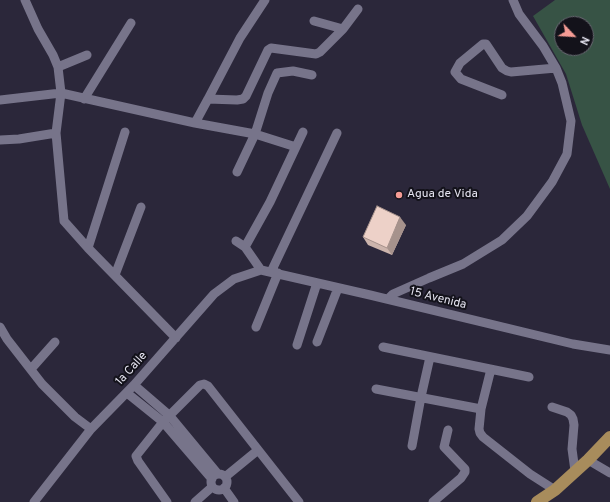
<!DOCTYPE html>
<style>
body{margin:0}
#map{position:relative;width:610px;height:502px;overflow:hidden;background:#2b273a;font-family:Overpass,sans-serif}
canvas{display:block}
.north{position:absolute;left:554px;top:16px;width:40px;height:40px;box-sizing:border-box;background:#13121a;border:1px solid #676670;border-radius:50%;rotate:115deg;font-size:11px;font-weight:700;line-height:16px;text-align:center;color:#e5e4f0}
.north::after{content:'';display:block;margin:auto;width:14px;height:18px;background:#f59c95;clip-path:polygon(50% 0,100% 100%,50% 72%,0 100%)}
</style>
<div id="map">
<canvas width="610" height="502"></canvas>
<div class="north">N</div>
</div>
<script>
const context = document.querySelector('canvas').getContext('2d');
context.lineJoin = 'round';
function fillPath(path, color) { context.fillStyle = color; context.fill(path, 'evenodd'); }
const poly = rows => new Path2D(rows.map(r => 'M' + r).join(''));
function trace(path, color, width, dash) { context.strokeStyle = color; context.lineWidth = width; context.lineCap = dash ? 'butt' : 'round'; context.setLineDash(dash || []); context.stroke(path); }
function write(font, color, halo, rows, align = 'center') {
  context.font = font + ' Overpass,sans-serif'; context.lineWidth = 4; context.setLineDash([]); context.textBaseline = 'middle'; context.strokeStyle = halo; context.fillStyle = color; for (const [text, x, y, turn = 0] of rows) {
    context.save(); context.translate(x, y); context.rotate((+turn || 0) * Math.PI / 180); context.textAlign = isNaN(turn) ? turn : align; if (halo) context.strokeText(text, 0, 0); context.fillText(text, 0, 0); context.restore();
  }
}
fillPath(poly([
 [555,0,610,0,610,189,582,125,566,74,533,16],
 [562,24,586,24,586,48,562,48]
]), '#375345');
trace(poly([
 [25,0,38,29,53,55,58,67,61,93,56,133,64,221,88,248,176,338],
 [343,29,358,9],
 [58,67,87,55],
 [502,95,461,79,455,72,460,63,483,44,486,44,502,68,507,71,511,72,556,68],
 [84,99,131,23],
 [208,99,240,38,265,0],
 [0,100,61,93,195,123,255,134,296,147],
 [195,123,208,99,237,100,243,99,246,96,268,50,271,48,316,54,320,52,343,29,314,21],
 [0,140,19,139,56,133],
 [237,172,255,134,268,93,277,73,293,71,312,75],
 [236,241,245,247,261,270],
 [245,247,270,202,303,132],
 [88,248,125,132],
 [271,272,337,133],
 [115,275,141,207],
 [388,299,393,294,429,278,463,264,502,240,527,216,552,182,567,154,571,121,562,83,556,68,543,46,519,14,513,0],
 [0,327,7,339,42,384,75,417,91,429],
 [256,327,278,273],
 [317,342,338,288],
 [297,345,317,283],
 [383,347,529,377],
 [31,369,55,342],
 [491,369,481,409,479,429,480,433,483,437,530,474,555,490],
 [134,385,170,416,218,474],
 [376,389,481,409],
 [127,393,163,422,212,479],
 [552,407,567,412,571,415,573,419,574,425,572,449,575,471],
 [412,446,421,397,430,357],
 [588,460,610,473],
 '211 482a8 8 0 1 1 16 0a8 8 0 1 1-16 0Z',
 [225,477,258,450],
 [224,488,234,502],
 [34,502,91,429,134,385,214,294,234,279,261,270,370,295,573,344,610,350],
 [167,502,138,461,136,456,163,422,200,385,204,384,208,386,299,502],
 [195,502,212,487],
 [433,502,461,478,465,472,465,469,444,447,448,430]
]), '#77748a', 9);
trace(poly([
 [537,502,555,490,588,460,610,437]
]), '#a88c5c', 12);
fillPath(poly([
 [406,225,392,255,368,245,363,237]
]), '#ccb4ac');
fillPath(poly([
 [400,217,406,225,392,255,387,248]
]), '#a6928c');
const building = poly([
 [377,206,400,217,387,248,363,237,377,206]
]);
fillPath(building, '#edd1c8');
trace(building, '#a6928c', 1);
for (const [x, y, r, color] of [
 [399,195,4,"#f59c95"]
]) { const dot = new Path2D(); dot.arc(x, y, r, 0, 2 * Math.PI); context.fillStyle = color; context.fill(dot); trace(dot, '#13121a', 1.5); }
write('12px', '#e5e4f0', '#13121a', [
 ["Agua de Vida",407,195]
], 'left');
write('12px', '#e5e4f0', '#13121a', [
 ["15 Avenida",438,299,14],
 ["1a Calle",132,369,-48]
]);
</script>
